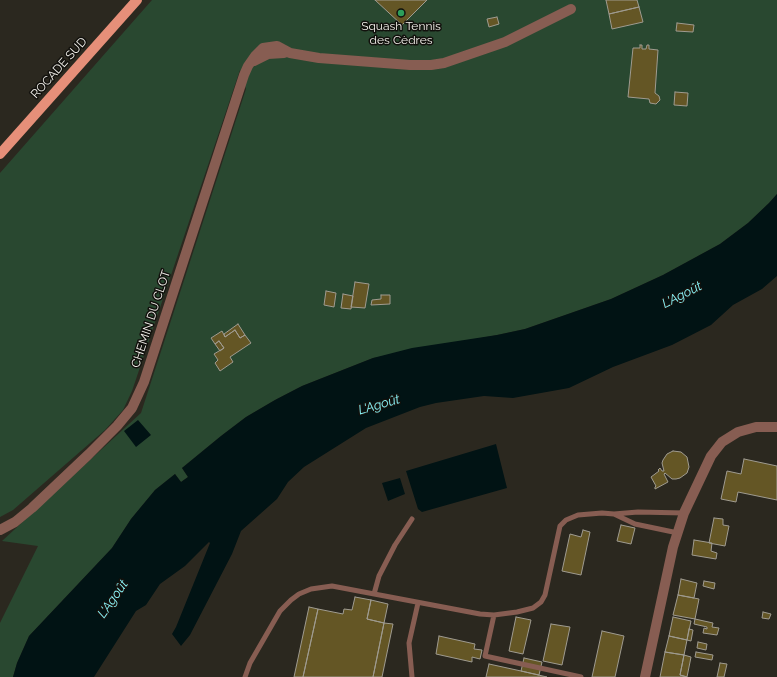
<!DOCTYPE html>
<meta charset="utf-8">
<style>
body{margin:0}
canvas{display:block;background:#2b281f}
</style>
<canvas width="777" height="677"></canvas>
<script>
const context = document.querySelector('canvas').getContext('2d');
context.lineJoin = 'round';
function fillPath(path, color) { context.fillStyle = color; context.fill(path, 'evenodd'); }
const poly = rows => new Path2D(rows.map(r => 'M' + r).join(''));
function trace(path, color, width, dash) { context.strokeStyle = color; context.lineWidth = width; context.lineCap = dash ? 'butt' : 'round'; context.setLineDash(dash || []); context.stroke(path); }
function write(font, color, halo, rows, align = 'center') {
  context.font = font + ' Raleway,sans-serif'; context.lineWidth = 3; context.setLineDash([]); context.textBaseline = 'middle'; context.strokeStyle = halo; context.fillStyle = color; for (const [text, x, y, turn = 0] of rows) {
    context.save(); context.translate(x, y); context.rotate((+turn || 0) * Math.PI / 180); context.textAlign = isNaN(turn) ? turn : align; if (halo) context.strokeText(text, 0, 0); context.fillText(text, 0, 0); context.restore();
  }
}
fillPath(poly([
 [152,0,777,0,777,194,769,203,748,223,720,244,663,275,611,299,525,329,497,335,373,358,302,386,275,400,246,417,221,436,182,468,188,477,181,482,175,474,155,490,131,519,112,548,29,636,17,663,13,677,0,677,0,623,38,546,2,541,141,413,246,89,240,70,132,391,123,410,105,430,13,510,0,517,0,173]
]), '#294830');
fillPath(poly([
 [777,194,777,276,762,289,733,305,711,325,672,345,613,367,569,388,513,398,484,396,436,403,420,407,366,428,304,467,288,482,277,499,241,531,232,554,190,635,181,646,172,634,176,627,210,543,209,542,185,566,160,584,146,605,136,611,94,677,13,677,17,663,29,636,112,548,131,519,155,490,175,474,181,482,188,477,182,468,221,436,246,417,275,400,302,386,373,358,412,348,497,335,525,329,611,299,663,275,720,244,748,223,769,203],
 [138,420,151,435,136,447,124,431],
 [496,444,507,488,422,512,418,509,406,471],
 [400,478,405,494,388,501,382,483]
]), '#011314');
const building = poly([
 [375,0,427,0,402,25,375,0],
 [606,0,637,0,639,7,609,14,606,0],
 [639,7,643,22,612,29,609,14,639,7],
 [497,17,499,24,489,27,487,19,497,17],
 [677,23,694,25,693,32,676,31,677,23],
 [640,45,642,45,642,49,646,49,647,45,649,45,649,49,658,50,655,93,659,96,660,100,656,104,650,103,649,99,628,97,633,48,640,48,640,45],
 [675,92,688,93,687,106,674,105,675,92],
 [355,282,369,284,365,308,351,307,355,282],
 [326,291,336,293,334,307,324,305,326,291],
 [343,294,353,296,351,309,341,308,343,294],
 [381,295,390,295,390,304,371,305,372,300,381,299,381,295],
 [238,324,245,335,240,338,235,330,225,337,224,334,238,324],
 [235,330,240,338,245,335,251,343,230,357,233,362,220,371,215,363,218,360,214,354,224,348,219,341,215,344,211,338,222,331,225,337,235,330],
 [219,341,224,348,220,351,215,344,219,341],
 [673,451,681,452,687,457,689,467,687,473,680,478,676,479,672,479,665,473,664,474,668,482,655,489,655,487,656,486,651,477,659,471,658,470,660,468,662,471,664,471,662,463,663,460,667,454,673,451],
 [744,459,777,466,777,500,738,492,736,502,721,499,727,471,741,474,744,459],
 [714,518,723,519,723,525,729,526,725,546,709,543,714,518],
 [621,525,635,528,631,544,617,541,621,525],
 [583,530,590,532,581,575,562,571,570,534,581,537,583,530],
 [694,540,712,543,711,551,717,553,716,559,692,555,694,540],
 [681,579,697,583,694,598,678,595,681,579],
 [704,581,715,583,714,589,703,586,704,581],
 [678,595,699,599,695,619,673,615,678,595],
 [355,597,371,600,367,619,384,623,373,677,303,677,318,609,343,614,344,609,352,610,355,597],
 [371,600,388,604,384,623,367,619,371,600],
 [309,607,318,609,303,677,294,677,309,607],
 [763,612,771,614,769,619,762,618,763,612],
 [516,617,531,620,523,654,509,651,516,617],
 [673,617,691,621,687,640,669,636,673,617],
 [695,619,713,623,712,627,719,628,717,635,703,633,704,628,707,629,707,627,694,624,695,619],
 [384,623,393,624,382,677,373,677,384,623],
 [551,624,570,627,562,665,543,661,551,624],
 [689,629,693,630,691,641,687,640,689,629],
 [602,631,624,636,615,677,592,677,602,631],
 [439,636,475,644,474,649,482,650,480,659,472,657,472,662,436,654,439,636],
 [669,636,687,640,684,655,665,652,669,636],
 [698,642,707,644,706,650,697,648,698,642],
 [665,652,684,655,680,675,687,677,660,677,665,652],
 [696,652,713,655,712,660,695,657,696,652],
 [684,655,691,657,687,677,680,675,684,655],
 [524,658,542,662,539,675,521,671,524,658],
 [720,663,727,664,724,677,717,677,720,663],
 [489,664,521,671,547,677,486,677,489,664]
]);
fillPath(building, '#645625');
trace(building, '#9f9b90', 1);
trace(poly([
 [678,533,635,524,614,514,638,512,684,513],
 [374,594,379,576,395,545,412,519],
 [494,615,485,656,581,677],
 [245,677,250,663,280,611,291,600,299,594,311,589,332,586,480,614,494,615,517,612,533,608,541,602,545,595,560,526,566,520,578,515,602,513,614,514],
 [412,677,409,643,418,603]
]), '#875d52', 5);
trace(poly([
 [254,61,268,54,284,53],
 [0,530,15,522,32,508,89,454,117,426,132,408,144,382,244,75,248,66,255,56,263,48,277,46,290,53,319,58,410,65,431,65,444,63,505,42,571,9],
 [645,677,673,547,684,513,711,456,722,442,738,432,756,427,777,427]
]), '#875d52', 10);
trace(poly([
 [0,154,137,0]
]), '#e68f79', 10);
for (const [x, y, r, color] of [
 [401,13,4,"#2e9e5b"]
]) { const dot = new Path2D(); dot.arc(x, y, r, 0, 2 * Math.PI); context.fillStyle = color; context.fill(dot); trace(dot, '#12110d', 1.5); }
write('12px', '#f5f3ed', '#12110d', [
 ["Squash Tennis",401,26],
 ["des Cèdres",401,40]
]);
write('12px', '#f5f3ed', '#12110d', [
 ["ROCADE SUD",59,68,-48],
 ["CHEMIN DU CLOT",151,319,-72]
]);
write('italic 13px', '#8cf8fc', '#12110d', [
 ["L'Agoût",682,295,-27],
 ["L'Agoût",379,405,-16],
 ["L'Agoût",113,599,-55]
]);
</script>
